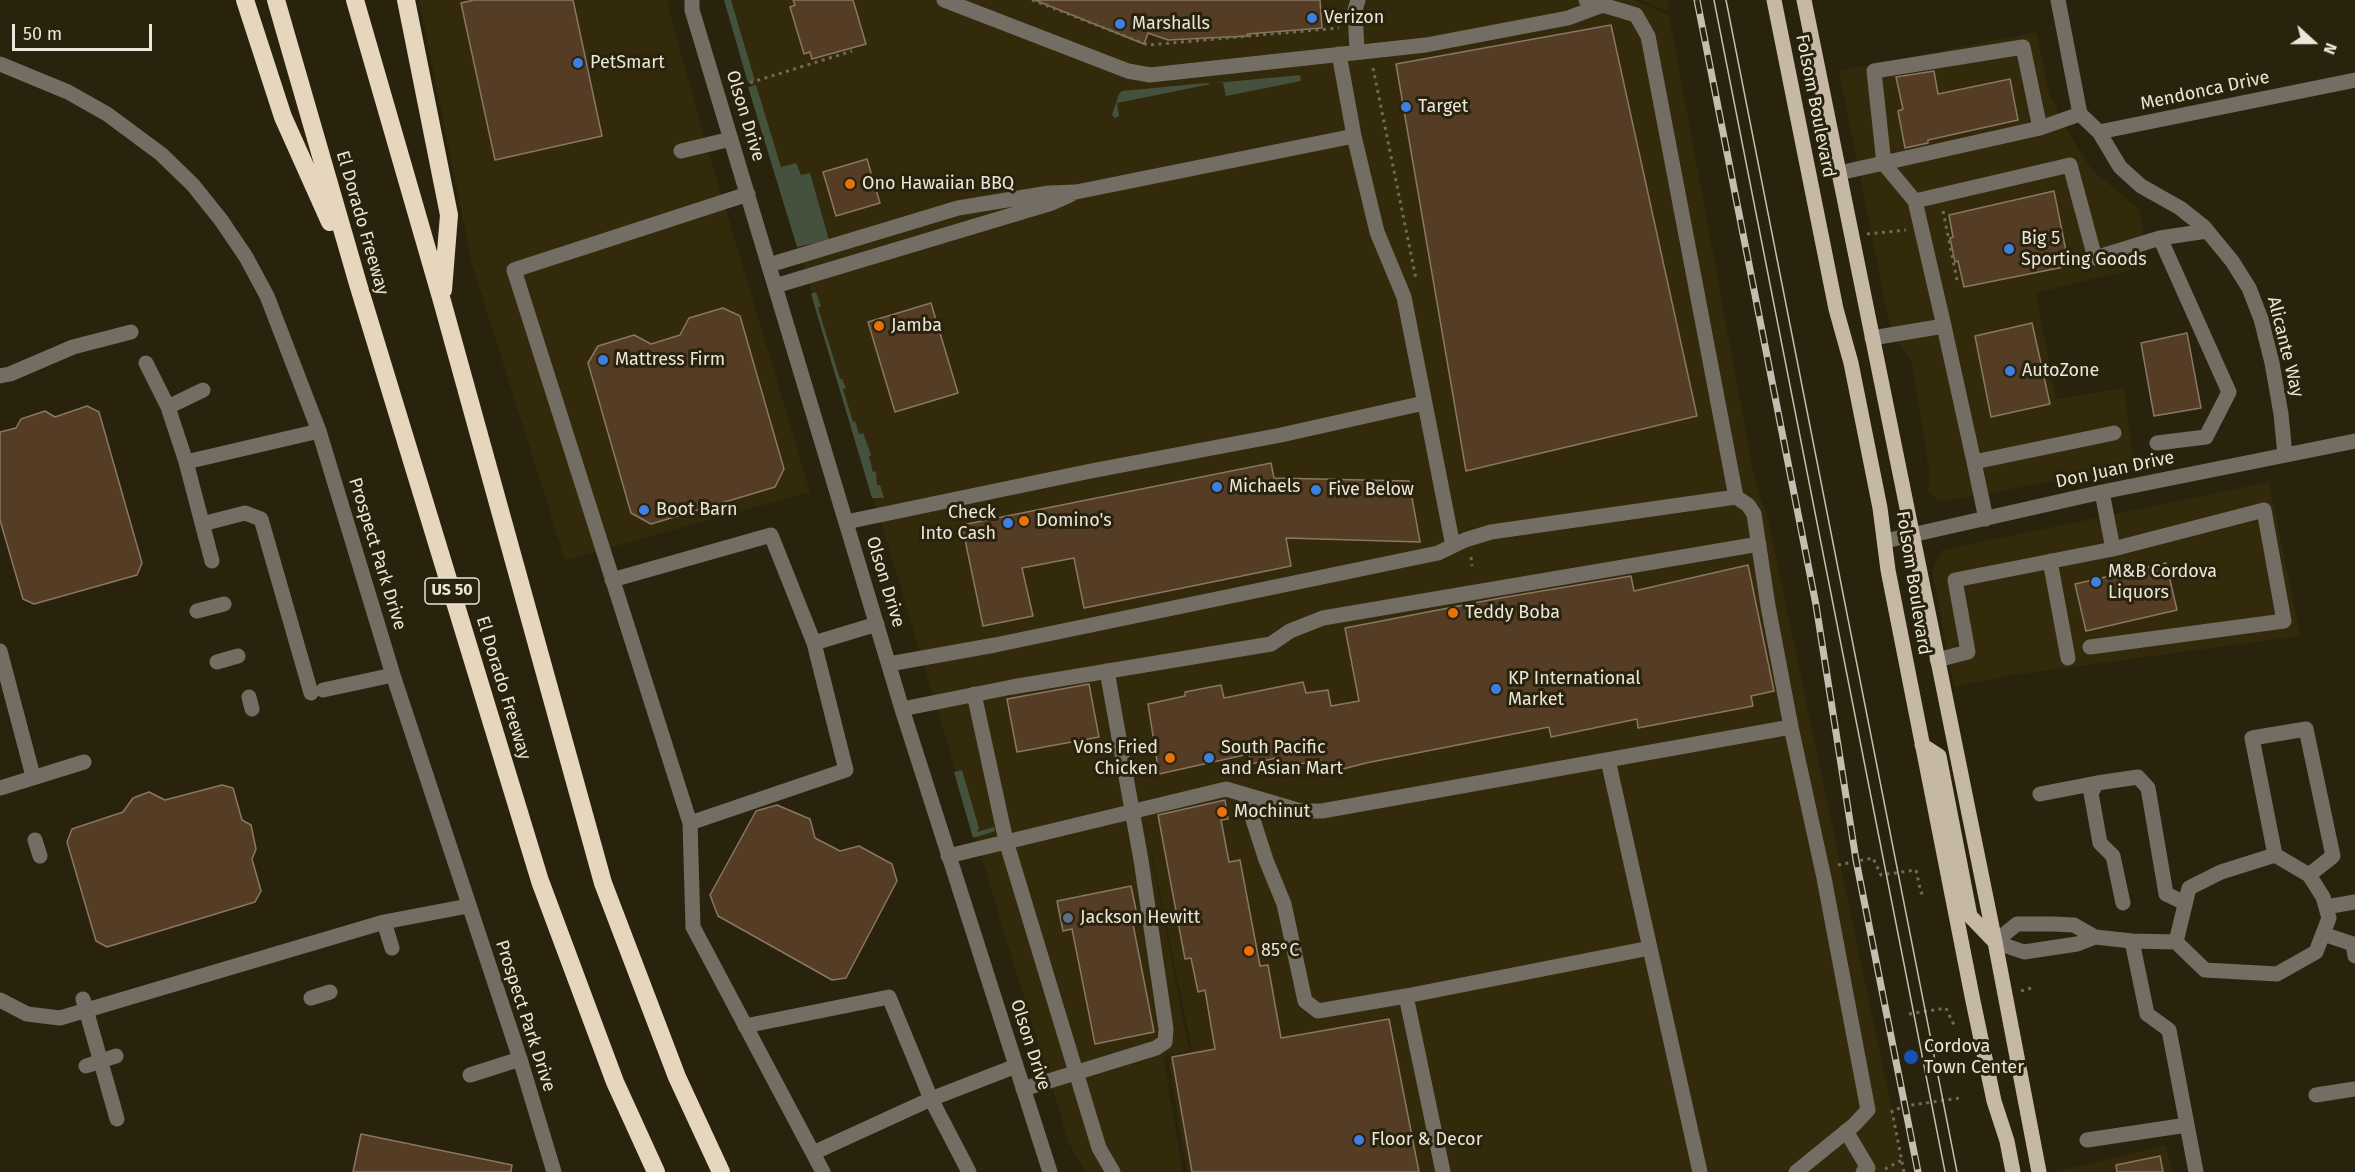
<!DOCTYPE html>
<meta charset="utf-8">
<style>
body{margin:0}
#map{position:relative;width:2355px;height:1172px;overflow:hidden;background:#29230d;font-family:"Fira Sans",sans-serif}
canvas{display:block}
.north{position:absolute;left:2283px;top:12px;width:60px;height:60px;-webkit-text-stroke:4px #29230d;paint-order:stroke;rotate:111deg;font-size:16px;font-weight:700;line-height:24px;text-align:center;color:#eae6d9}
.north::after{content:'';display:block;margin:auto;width:21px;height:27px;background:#eae6d9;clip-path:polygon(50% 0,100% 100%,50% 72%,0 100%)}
.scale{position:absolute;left:12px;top:24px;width:140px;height:27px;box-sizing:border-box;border:3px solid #eae6d9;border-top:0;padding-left:8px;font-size:18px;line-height:21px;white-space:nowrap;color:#eae6d9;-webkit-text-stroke:4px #29230d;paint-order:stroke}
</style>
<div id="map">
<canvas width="2355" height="1172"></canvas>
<div class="north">N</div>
<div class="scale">50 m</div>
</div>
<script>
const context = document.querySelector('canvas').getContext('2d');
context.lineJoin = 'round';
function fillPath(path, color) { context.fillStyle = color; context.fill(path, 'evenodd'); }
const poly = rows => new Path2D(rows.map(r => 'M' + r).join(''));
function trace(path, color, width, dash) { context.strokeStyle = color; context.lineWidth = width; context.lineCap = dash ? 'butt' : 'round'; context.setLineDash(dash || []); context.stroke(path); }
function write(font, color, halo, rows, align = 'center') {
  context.font = font + ' "Fira Sans",sans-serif'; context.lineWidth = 6; context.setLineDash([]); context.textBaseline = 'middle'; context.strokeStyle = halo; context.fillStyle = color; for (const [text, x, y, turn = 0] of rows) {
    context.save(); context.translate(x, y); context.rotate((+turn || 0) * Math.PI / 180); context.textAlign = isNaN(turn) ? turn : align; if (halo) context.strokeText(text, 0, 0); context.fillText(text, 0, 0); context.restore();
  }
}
fillPath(poly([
 [419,0,668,0,670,14,704,136,810,492,565,560,472,264],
 [724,0,1635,0,1669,15,1755,481,1769,524,1892,1111,1903,1172,1187,1172,1168,1058,1192,1050,1142,807,1189,1050,1163,1057,1183,1172,1085,1172,1069,1143,1012,958],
 [1642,0,1667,0,1669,12],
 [2036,32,2050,96,2074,142,2092,170,2139,209,2150,265,2036,293,2056,399,2124,388,2134,466,1947,501,1939,500,1928,491,1930,477,1912,363,1898,342,1887,313,1839,71],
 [2269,482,2300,636,2006,676,1954,687,1932,571,1942,550],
 [2166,1145,2172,1172,2055,1172]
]), '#322a0b');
fillPath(poly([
 [724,0,731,0,755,81,748,83],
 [1300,75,1301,81,1226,96,1223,83,1215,83],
 [1206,83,1211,84,1117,103,1119,116,1115,118,1112,115,1119,94,1122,91],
 [756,85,781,167,796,163,801,175,810,173,829,240,797,247,748,87],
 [816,292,821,306,818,308,840,379,842,379,846,388,843,389,853,422,855,421,859,434,863,433,871,455,869,456,873,472,876,471,877,485,880,485,884,498,872,498,811,294],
 [962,770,979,828,977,832,994,827,995,831,973,838,954,772]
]), '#43513d');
const building = poly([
 [474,0,573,0,602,136,495,160,461,3,474,0],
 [793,0,853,0,866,44,812,59,810,52,804,54,790,7,795,5,793,0],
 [1035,0,1320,0,1322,28,1247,34,1248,36,1168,40,1148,33,1144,44,1035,0],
 [1611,25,1697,416,1466,471,1396,64,1611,25],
 [1934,71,1938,94,2010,79,2018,120,1928,140,1928,143,1905,148,1898,111,1903,109,1896,77,1934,71],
 [867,159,880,203,836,216,823,172,867,159],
 [2054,191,2069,266,1964,287,1958,261,1955,262,1950,238,1953,237,1949,215,2054,191],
 [931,303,958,393,895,412,868,322,931,303],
 [723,308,740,316,784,469,775,487,651,524,631,513,588,363,598,346,634,335,651,344,680,335,689,318,723,308],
 [2032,323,2050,404,1991,417,1975,336,2032,323],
 [2187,333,2201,408,2154,416,2141,343,2187,333],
 [87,406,99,412,142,563,137,575,34,604,23,599,0,520,0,432,16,428,21,419,45,411,55,417,87,406],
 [1271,463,1274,478,1409,481,1420,542,1286,538,1291,566,1084,608,1074,558,1022,568,1033,616,983,626,962,525,1271,463],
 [2166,563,2177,610,2086,631,2075,584,2166,563],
 [1748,565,1774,691,1751,696,1753,706,1638,728,1637,719,1551,737,1549,727,1366,763,1324,774,1320,760,1279,768,1276,758,1251,764,1249,754,1159,774,1148,704,1185,696,1185,692,1221,685,1224,698,1303,682,1306,693,1328,690,1331,706,1359,701,1345,628,1500,598,1631,576,1634,591,1748,565],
 [1089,684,1099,737,1017,752,1007,699,1089,684],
 [222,785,233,788,242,820,251,825,256,849,252,859,261,891,255,902,107,947,96,941,67,842,72,829,123,812,133,798,149,792,165,800,222,785],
 [1225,800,1228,819,1221,820,1229,862,1240,860,1260,966,1268,965,1281,1038,1389,1019,1419,1172,1192,1172,1172,1057,1215,1049,1205,990,1198,992,1191,958,1185,959,1158,815,1225,800],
 [777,805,810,819,815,838,840,851,859,846,892,864,897,881,846,978,832,980,718,916,710,895,756,811,777,805],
 [1131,886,1136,910,1131,914,1154,1032,1095,1044,1072,929,1063,931,1057,901,1131,886],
 [361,1134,512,1165,511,1172,353,1172,361,1134],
 [2160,1156,2163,1172,2117,1172,2116,1165,2160,1156]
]);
fillPath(building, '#543d24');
trace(building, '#8a7763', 1.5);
trace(poly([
 [1032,0,1148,45,1339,28],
 [1373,68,1416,279],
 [743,85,852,51],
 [1943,211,1957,280],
 [1867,234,1906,230],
 [1471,557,1472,566],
 [1838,865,1873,858,1881,875,1916,870,1921,893,1927,893],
 [2021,991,2031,988],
 [1909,1014,1946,1008,1954,1025],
 [1885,1169,1902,1160],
 [1904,1172,1892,1111,1905,1106,1960,1098]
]), '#706a58', 3, [3, 4.5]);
trace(poly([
 [692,0,692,10,902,709,1050,1172],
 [944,0,1128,71,1150,75,1426,45,1568,18,1603,5],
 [1586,0,1636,15,1648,36,1736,497,1748,505,1754,514,1768,606,1791,727,1824,878,1868,1110,1854,1125,1796,1172],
 [2058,0,2080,114,2099,132,2120,167,2141,186,2180,208,2204,227,2232,261,2249,288,2261,319,2272,363,2281,414,2285,455],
 [1357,52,1355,10,1358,0],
 [1339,54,1354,136,1377,232,1404,297,1453,546],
 [0,64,68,92,107,114,161,154,193,185,221,220,246,257,267,296,319,431,393,675,520,1059,554,1172],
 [2099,132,2355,80],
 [681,151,731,139],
 [1839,173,2040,128,2080,114],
 [748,194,514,270,690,823,846,770,814,643,877,624],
 [1915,201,2070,165,2095,258,2160,238,2207,231],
 [769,265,958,208,1049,193,1076,192,1354,136],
 [775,286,1052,203,1070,195],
 [1944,326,1915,201,1884,164,1874,71,2023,47,2040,128],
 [1872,338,1944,326,1974,462,2114,433],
 [146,363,168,407,186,462,212,561],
 [0,376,10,374,73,347,131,332],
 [168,407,203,390],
 [2157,443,2206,437,2229,392,2160,238],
 [186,462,319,431],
 [1974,462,1986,519],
 [846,522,1091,471,1281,435,1424,403],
 [202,524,245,513,261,519,311,693],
 [1885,541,2102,492,2355,441],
 [2050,561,2068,658],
 [612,580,771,535,814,643],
 [197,611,224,604],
 [2090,647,2284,621,2264,510,2113,549,2102,492],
 [0,651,33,776],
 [1937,660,1968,652,1955,580,2113,549],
 [217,662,238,656],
 [889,664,995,645,1438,553,1465,540,1491,532,1736,497],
 [323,690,393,675],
 [974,694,1006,841,1099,1148,1113,1172],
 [249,697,252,709],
 [902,709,1012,687,1271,644,1290,631,1323,618,1759,544],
 [1608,760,1700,1172],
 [0,788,84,762],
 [2040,794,2097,783],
 [1245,795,1266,860,1284,904,1305,1001,1318,1011,1406,996,1650,948],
 [690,823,693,927,823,1172],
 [35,840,40,856],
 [948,856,1226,789,1301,811,1322,811,1791,727],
 [2123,903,2113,856,2100,843,2091,793,2097,783,2138,777,2148,788,2166,894,2185,903],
 [2326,907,2355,902],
 [384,922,392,948],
 [2323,934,2353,944,2355,956],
 [2132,941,2147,1014,2169,1030,2196,1172],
 [1995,942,2017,924,2053,924,2074,925,2095,937,2132,941,2176,942,2189,888,2221,872,2275,855,2252,738,2306,729,2333,856,2309,875,2275,855],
 [1995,942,2024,952,2077,944,2095,937],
 [2176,942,2205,970,2277,974,2316,952,2329,918,2323,897,2309,875],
 [1406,996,1443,1172],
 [311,998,330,992],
 [83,999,117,1119],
 [0,1000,27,1014,60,1018,384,922,468,906],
 [745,1026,889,997,931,1099,1016,1066],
 [86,1066,116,1056],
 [470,1075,520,1059],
 [1023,1089,1156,1048,1165,1042,1166,1029,1141,860,1107,671],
 [2316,1095,2355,1089],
 [1846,1131,1868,1168,1863,1172],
 [2087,1140,2187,1125],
 [813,1153,931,1099,969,1172]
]), '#746d64', 15);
trace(poly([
 [1774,0,1836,309,1851,363,1880,508,1888,570,1973,1001,1994,1101,2007,1141,2013,1172],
 [1804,0,1995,942,2039,1172],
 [1922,745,1939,756,1970,916,1995,942]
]), '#c5b8a4', 15);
trace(poly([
 [245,0,283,117,330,222],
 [276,0,358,284,540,881,615,1082,656,1172],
 [355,0,442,301,603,883,677,1077,721,1172],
 [406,0,449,215,443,290]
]), '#e6d6bd', 18);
trace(poly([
 [1714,0,1945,1172],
 [1726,0,1957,1172]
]), '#c3bfb0', 1.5);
const rail = poly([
 [1697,0,1816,605,1856,860,1918,1172]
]);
trace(rail, '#c3bfb0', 7);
trace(rail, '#29230d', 4.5, [14]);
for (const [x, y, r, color] of [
 [1312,18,6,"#3f7fe0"],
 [1120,24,6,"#3f7fe0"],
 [578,63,6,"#3f7fe0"],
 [1406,107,6,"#3f7fe0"],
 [850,184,6,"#e8710a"],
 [2009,249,6,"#3f7fe0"],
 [879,326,6,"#e8710a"],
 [603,360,6,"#3f7fe0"],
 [2010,371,6,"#3f7fe0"],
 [1217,487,6,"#3f7fe0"],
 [1316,490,6,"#3f7fe0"],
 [644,510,6,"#3f7fe0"],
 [1024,521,6,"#e8710a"],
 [1008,523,6,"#3f7fe0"],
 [2096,582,6,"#3f7fe0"],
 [1453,613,6,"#e8710a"],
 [1496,689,6,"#3f7fe0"],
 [1170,758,6,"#e8710a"],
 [1209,758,6,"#3f7fe0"],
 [1222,812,6,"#e8710a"],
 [1068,918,6,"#5c6f8a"],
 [1249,951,6,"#e8710a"],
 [1911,1057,8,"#1a4fb4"],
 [1359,1140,6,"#3f7fe0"]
]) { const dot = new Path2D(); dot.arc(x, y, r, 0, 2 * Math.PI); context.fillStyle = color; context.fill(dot); trace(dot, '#29230d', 2); }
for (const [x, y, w] of [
 [452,591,54]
]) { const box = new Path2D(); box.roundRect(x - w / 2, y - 13, w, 26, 4.5); context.fillStyle = '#29230d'; context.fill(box); trace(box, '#eae6d9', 1.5); }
write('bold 16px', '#eae6d9', null, [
 ["US 50",452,591]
]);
write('18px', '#eae6d9', '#29230d', [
 ["Verizon",1324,18],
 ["Marshalls",1132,24],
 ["PetSmart",590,63],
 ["Target",1418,107],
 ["Ono Hawaiian BBQ",862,184],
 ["Big 5",2021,239],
 ["Sporting Goods",2021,260],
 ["Jamba",891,326],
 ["Mattress Firm",615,360],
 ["AutoZone",2022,371],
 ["Michaels",1229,487],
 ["Five Below",1328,490],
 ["Boot Barn",656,510],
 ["Check",996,513,"right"],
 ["Into Cash",996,534,"right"],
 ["Domino's",1036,521],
 ["M&B Cordova",2108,572],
 ["Liquors",2108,593],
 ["Teddy Boba",1465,613],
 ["KP International",1508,679],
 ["Market",1508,700],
 ["Vons Fried",1158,748,"right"],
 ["Chicken",1158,769,"right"],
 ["South Pacific",1221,748],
 ["and Asian Mart",1221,769],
 ["Mochinut",1234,812],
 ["Jackson Hewitt",1080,918],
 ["85°C",1261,951],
 ["Cordova",1924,1047],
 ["Town Center",1924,1068],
 ["Floor & Decor",1371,1140]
], 'left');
write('18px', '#eae6d9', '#29230d', [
 ["Mendonca Drive",2205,91,-12],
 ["Folsom Boulevard",1815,106,79],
 ["Olson Drive",745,116,73],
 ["El Dorado Freeway",362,223,74],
 ["Alicante Way",2285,347,76],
 ["Don Juan Drive",2115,470,-12],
 ["Prospect Park Drive",377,554,73],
 ["Olson Drive",885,582,73],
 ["Folsom Boulevard",1913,583,81],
 ["El Dorado Freeway",503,688,73],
 ["Prospect Park Drive",525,1016,72],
 ["Olson Drive",1030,1045,72]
]);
</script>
